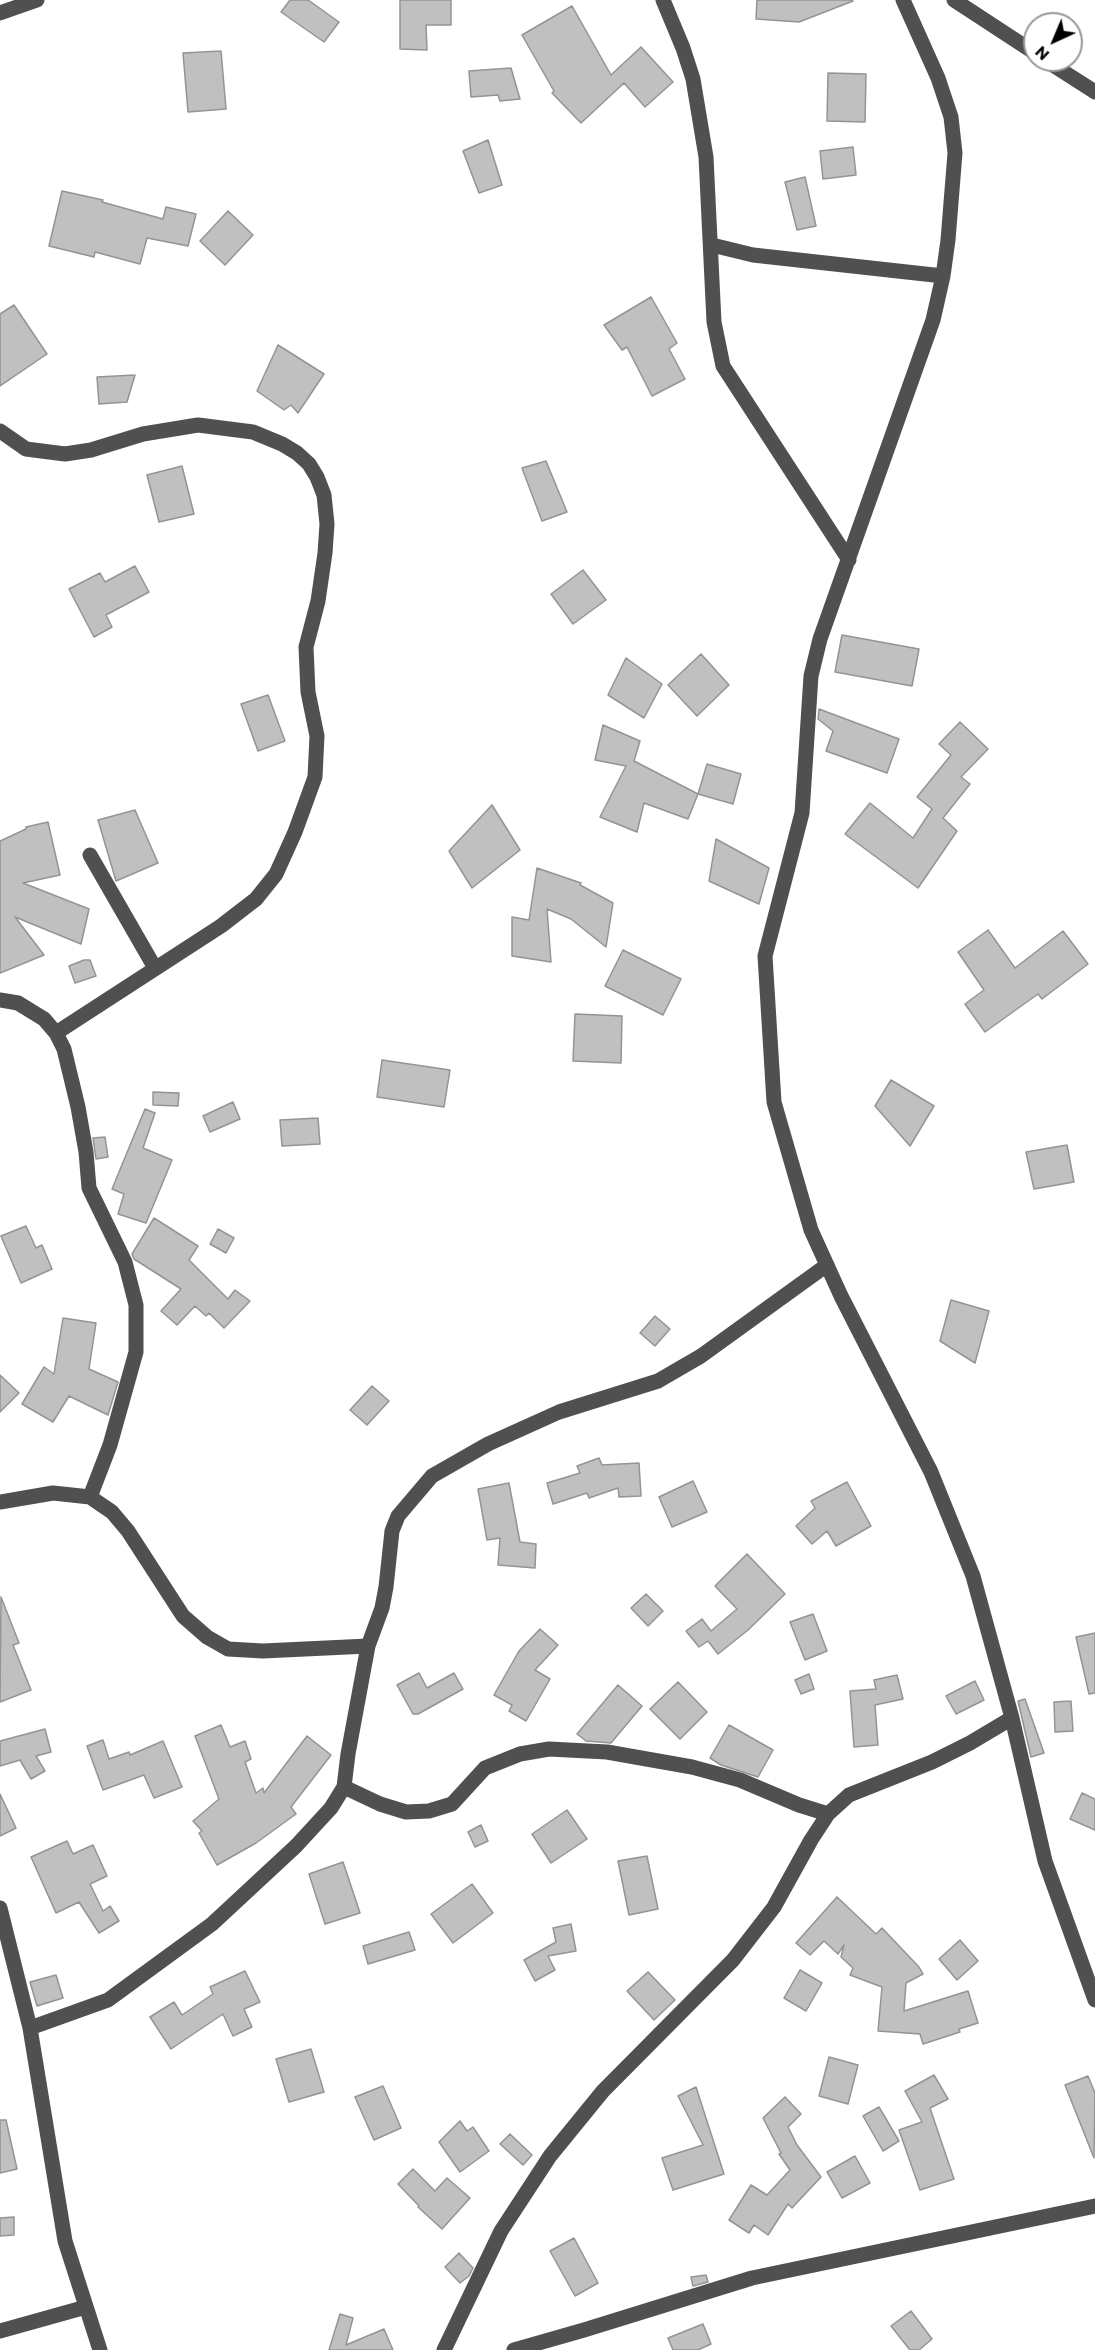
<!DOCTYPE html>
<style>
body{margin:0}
#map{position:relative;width:1095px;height:2350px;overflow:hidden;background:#fff;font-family:Commissioner,sans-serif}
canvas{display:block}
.north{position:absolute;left:1023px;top:12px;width:60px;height:60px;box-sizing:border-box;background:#fff;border:2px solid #999;border-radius:50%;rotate:224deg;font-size:16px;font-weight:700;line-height:24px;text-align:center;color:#000}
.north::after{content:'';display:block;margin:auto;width:21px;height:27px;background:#000;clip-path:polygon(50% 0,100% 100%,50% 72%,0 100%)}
</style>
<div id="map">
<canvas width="1095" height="2350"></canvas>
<div class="north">N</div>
</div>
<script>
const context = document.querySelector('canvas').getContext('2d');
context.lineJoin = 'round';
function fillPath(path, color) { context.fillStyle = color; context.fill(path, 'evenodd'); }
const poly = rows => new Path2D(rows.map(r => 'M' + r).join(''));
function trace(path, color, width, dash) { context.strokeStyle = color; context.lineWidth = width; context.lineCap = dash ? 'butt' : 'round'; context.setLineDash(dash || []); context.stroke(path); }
const building = poly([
 [290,0,308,0,339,22,324,42,281,12,290,0],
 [400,0,451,0,451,25,426,25,427,50,400,49,400,0],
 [757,0,852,0,853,1,799,22,756,19,757,0],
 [572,6,611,75,641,47,673,82,645,107,624,83,581,123,552,93,554,91,522,35,572,6],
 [221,51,226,109,188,112,183,53,221,51],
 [511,68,520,99,500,101,498,95,471,97,469,71,511,68],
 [828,73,866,74,865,122,827,121,828,73],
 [488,140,502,185,479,193,463,151,488,140],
 [853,147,856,175,823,179,820,151,853,147],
 [805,177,816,226,797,230,785,182,805,177],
 [62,191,103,200,102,202,163,219,166,207,196,214,188,246,147,238,140,264,95,252,94,257,49,246,62,191],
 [228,211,253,235,225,265,200,241,228,211],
 [651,297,677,343,669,349,685,379,652,396,627,347,622,350,604,325,651,297],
 [14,305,47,354,0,386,0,314,14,305],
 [278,345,324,374,298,413,291,405,284,410,257,391,278,345],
 [135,375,127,402,99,404,97,377,135,375],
 [546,461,567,512,542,521,522,468,546,461],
 [182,466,194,514,159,522,147,475,182,466],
 [135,566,149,592,106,615,112,627,94,637,69,589,100,573,105,582,135,566],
 [583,570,606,600,573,624,551,594,583,570],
 [842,635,919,649,912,686,835,672,842,635],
 [701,654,729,685,697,716,668,685,701,654],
 [626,658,662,684,644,718,608,695,626,658],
 [268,695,285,741,258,751,241,704,268,695],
 [819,709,899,739,887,773,826,751,833,731,818,719,819,709],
 [960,722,988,749,961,777,970,784,943,818,957,831,918,888,845,834,870,803,913,838,932,809,917,797,951,755,939,744,960,722],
 [603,725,640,741,634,761,698,794,688,819,644,803,637,832,600,817,626,766,595,760,603,725],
 [707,764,741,774,733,804,698,794,707,764],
 [492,805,520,850,472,888,449,851,492,805],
 [135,810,158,863,116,881,98,820,135,810],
 [48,822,60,875,23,883,89,909,81,944,15,917,44,955,0,973,0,841,26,829,26,827,48,822],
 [716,839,769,868,759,904,709,881,716,839],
 [537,868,581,883,580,885,613,903,606,947,571,919,547,909,551,962,512,956,512,917,529,920,537,868],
 [988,930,1015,968,1063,931,1088,964,1042,999,1038,994,985,1032,965,1004,984,990,958,952,988,930],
 [623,950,681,979,663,1015,605,986,623,950],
 [84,960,90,960,96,976,75,983,69,966,84,960],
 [575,1014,622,1016,621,1063,573,1061,575,1014],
 [382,1060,450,1070,444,1107,377,1097,382,1060],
 [891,1080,934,1106,910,1146,875,1106,891,1080],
 [153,1092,179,1093,178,1106,153,1105,153,1092],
 [233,1102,240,1119,210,1132,203,1116,233,1102],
 [145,1109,155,1113,143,1148,172,1160,146,1223,118,1214,124,1194,112,1189,145,1109],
 [318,1118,320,1144,282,1146,280,1120,318,1118],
 [105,1137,108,1157,96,1159,93,1138,105,1137],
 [1067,1145,1074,1182,1034,1189,1026,1152,1067,1145],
 [154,1218,198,1246,189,1260,228,1299,235,1290,250,1301,224,1328,209,1313,206,1316,195,1306,177,1325,161,1311,181,1289,134,1259,132,1254,154,1218],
 [26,1226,36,1248,42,1245,52,1269,21,1283,1,1236,26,1226],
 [218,1229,234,1238,226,1253,210,1244,218,1229],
 [951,1300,989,1311,975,1363,940,1341,951,1300],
 [655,1316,670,1329,655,1346,640,1333,655,1316],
 [63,1318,96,1323,89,1369,118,1382,108,1415,69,1396,53,1422,22,1404,44,1367,54,1374,63,1318],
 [0,1375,19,1393,0,1412,0,1375],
 [372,1386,389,1401,367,1425,350,1410,372,1386],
 [599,1458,602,1465,639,1463,641,1496,619,1497,618,1488,589,1498,587,1493,553,1504,547,1483,580,1473,577,1466,599,1458],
 [693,1481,707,1512,672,1527,659,1497,693,1481],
 [847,1482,871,1526,836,1546,827,1531,812,1544,796,1526,815,1508,811,1501,847,1482],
 [509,1483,520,1542,536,1544,535,1568,498,1565,500,1538,487,1540,478,1489,509,1483],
 [747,1554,785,1594,748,1630,718,1654,708,1641,699,1647,686,1631,702,1619,711,1631,737,1609,715,1586,747,1554],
 [646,1594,663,1611,648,1626,631,1608,646,1594],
 [1,1597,19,1643,13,1645,31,1690,0,1702,1,1597],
 [813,1614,827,1651,805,1660,790,1622,813,1614],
 [540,1629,558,1645,535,1670,550,1679,526,1721,509,1711,512,1705,494,1695,519,1651,540,1629],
 [1095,1633,1095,1693,1089,1694,1076,1637,1095,1633],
 [419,1673,427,1688,454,1673,463,1689,418,1714,413,1714,397,1685,419,1673],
 [809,1674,814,1689,801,1694,795,1680,809,1674],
 [897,1675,903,1699,875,1705,878,1745,854,1747,850,1691,876,1689,874,1680,897,1675],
 [975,1681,984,1700,956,1714,946,1696,975,1681],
 [678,1682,707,1712,680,1739,650,1709,678,1682],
 [618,1685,642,1706,611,1743,586,1741,577,1734,618,1685],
 [1025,1699,1044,1753,1031,1757,1018,1701,1025,1699],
 [1071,1701,1073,1731,1055,1732,1054,1702,1071,1701],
 [221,1725,230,1747,245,1741,251,1759,245,1762,256,1793,263,1788,264,1793,307,1736,331,1755,291,1807,296,1814,256,1843,217,1865,199,1833,202,1831,193,1821,219,1799,195,1736,221,1725],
 [729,1725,773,1750,758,1777,721,1765,710,1758,729,1725],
 [45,1729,51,1752,36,1756,45,1771,31,1779,20,1760,0,1766,0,1741,45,1729],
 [103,1740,109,1759,129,1752,130,1755,163,1741,182,1787,154,1798,144,1775,103,1790,87,1746,103,1740],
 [1082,1793,1095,1799,1095,1830,1070,1819,1082,1793],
 [0,1794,16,1828,0,1836,0,1794],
 [567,1810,587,1839,551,1863,532,1834,567,1810],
 [481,1825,488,1841,475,1847,468,1832,481,1825],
 [67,1841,73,1854,93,1845,107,1876,90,1884,103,1911,110,1906,119,1921,99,1933,79,1902,56,1913,31,1857,67,1841],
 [647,1856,658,1909,629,1915,618,1861,647,1856],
 [343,1862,360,1913,325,1924,309,1874,343,1862],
 [472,1884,493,1913,453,1943,431,1914,472,1884],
 [837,1897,876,1934,882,1928,919,1967,923,1974,906,1983,904,2011,968,1991,978,2023,959,2029,960,2032,923,2044,920,2034,878,2031,882,1987,850,1975,853,1968,841,1957,844,1945,838,1954,824,1941,810,1955,796,1943,837,1897],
 [571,1924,576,1951,548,1956,555,1970,535,1981,524,1960,556,1942,553,1928,571,1924],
 [409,1932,415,1950,368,1964,363,1946,409,1932],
 [960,1940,978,1961,957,1980,939,1959,960,1940],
 [800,1970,822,1983,806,2011,784,1998,800,1970],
 [245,1971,260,2002,244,2009,252,2027,233,2036,223,2014,171,2049,150,2017,174,2002,182,2015,213,1994,210,1987,245,1971],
 [648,1972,675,2000,654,2020,627,1991,648,1972],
 [56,1975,63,1998,37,2006,30,1982,56,1975],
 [311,2049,324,2092,289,2102,276,2059,311,2049],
 [829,2057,858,2065,848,2104,819,2096,829,2057],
 [934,2075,948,2099,930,2108,954,2179,920,2190,899,2130,922,2122,905,2091,934,2075],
 [1088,2076,1095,2093,1094,2158,1065,2085,1088,2076],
 [383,2086,401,2128,374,2140,355,2097,383,2086],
 [696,2087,724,2174,673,2190,662,2158,703,2145,678,2096,696,2087],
 [785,2097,801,2114,788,2127,797,2145,821,2177,792,2208,788,2204,768,2235,754,2225,749,2233,729,2220,751,2185,767,2195,790,2170,779,2154,781,2153,763,2118,785,2097],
 [879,2107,899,2141,883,2151,863,2116,879,2107],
 [0,2120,6,2120,17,2169,0,2173,0,2120],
 [460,2121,467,2131,473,2127,489,2151,460,2172,439,2142,460,2121],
 [510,2134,532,2155,523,2165,500,2144,510,2134],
 [855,2156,870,2183,842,2198,827,2172,855,2156],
 [413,2169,435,2191,447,2178,470,2198,442,2229,418,2207,419,2206,398,2184,413,2169],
 [14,2217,14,2235,0,2236,0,2218,14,2217],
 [574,2238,598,2283,575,2296,550,2251,574,2238],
 [459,2253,473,2268,469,2276,460,2283,445,2267,459,2253],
 [706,2275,708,2282,693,2286,691,2277,706,2275],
 [911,2311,932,2339,919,2350,910,2350,891,2326,911,2311],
 [340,2314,353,2318,346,2345,384,2329,393,2350,329,2350,340,2314],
 [703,2324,711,2344,698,2350,673,2350,668,2338,703,2324]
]);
fillPath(building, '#c0c0c0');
trace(building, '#949494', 1.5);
trace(poly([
 [663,0,683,48,693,79,706,157,714,322,723,366,849,560],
 [903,0,938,78,951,117,955,153,948,240,943,276,933,320,820,639,811,676,802,813,765,956,774,1102,811,1230,841,1296,931,1472,973,1576,1012,1718,1045,1861,1095,2000],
 [954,0,1035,53],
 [0,13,37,0],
 [1045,60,1095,92],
 [712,245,753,255,943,276],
 [0,431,26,449,65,454,91,450,143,434,198,425,253,432,282,444,297,453,309,464,317,477,324,495,327,524,325,553,318,601,306,647,308,692,317,736,315,777,295,832,276,874,256,899,221,926,56,1033],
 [90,855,155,968],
 [0,1000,18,1003,44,1019,56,1033,64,1049,78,1107,86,1152,89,1188,125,1262,136,1305,136,1352,110,1445,90,1497],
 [0,1502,53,1493,90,1497,112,1512,128,1531,183,1616,207,1637,228,1649,263,1651,368,1646],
 [344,1787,380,1804,406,1812,429,1811,452,1804,485,1768,520,1754,549,1749,607,1752,692,1767,740,1780,799,1805,828,1814],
 [0,1908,30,2028,65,2241,100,2350],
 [30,2028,108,2000,212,1924,296,1846,331,1808,344,1787,348,1754,368,1646,382,1608,386,1587,392,1531,398,1516,432,1476,488,1444,559,1412,658,1381,701,1356,827,1265],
 [0,2331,86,2307],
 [444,2350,501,2231,550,2156,603,2091,733,1960,774,1907,811,1840,828,1814,849,1795,932,1762,970,1743,1012,1718],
 [514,2350,584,2330,752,2278,1095,2206]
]), '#505050', 15);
</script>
